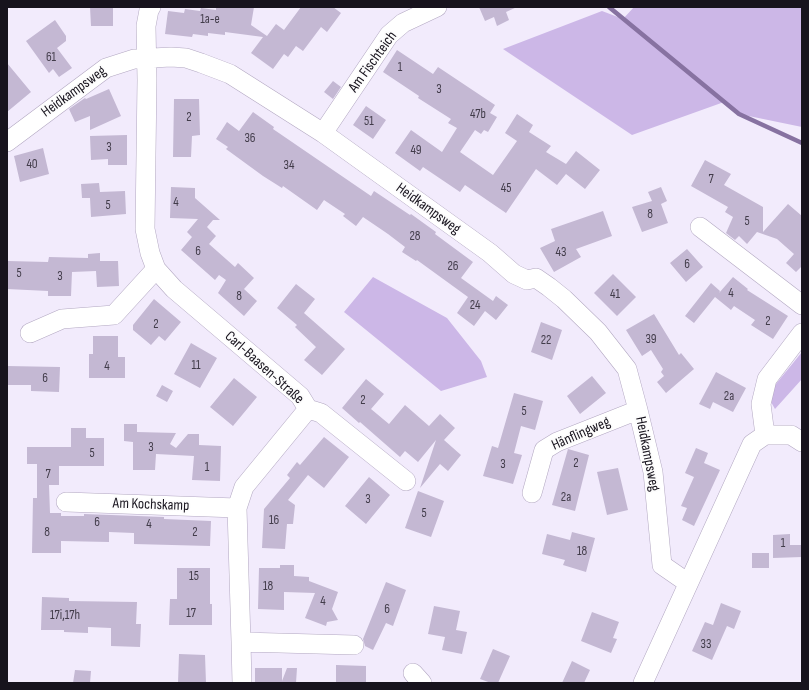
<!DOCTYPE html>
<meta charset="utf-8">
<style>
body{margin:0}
#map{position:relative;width:809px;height:690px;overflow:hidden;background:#f2ebfc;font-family:"Sofia Sans Condensed",sans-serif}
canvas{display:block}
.frame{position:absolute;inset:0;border:8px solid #17131d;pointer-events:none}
</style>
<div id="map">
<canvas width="809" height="690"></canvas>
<div class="frame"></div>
</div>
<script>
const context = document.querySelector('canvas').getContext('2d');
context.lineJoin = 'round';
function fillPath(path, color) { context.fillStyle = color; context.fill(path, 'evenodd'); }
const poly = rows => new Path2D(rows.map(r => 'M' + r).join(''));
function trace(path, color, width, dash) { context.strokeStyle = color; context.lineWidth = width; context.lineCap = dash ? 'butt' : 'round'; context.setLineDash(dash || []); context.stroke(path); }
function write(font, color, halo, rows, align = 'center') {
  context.font = font + ' "Sofia Sans Condensed",sans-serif'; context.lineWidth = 3.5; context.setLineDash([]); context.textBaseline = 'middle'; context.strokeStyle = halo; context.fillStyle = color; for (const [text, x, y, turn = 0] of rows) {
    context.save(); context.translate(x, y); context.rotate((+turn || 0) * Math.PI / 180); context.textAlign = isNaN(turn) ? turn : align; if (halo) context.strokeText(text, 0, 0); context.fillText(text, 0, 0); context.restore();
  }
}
fillPath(poly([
 [634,7,802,7,802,127,739,114,724,102,632,135,503,49,602,11,623,19],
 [373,277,447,318,481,361,487,377,441,391,344,312],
 [802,352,802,379,775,409,767,395]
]), '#ccb7e7');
trace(poly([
 [609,7,739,114,802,143]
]), '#8772a1', 4.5);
fillPath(poly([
 [90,7,113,7,113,26,91,26],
 [216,7,254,7,251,25,267,36,276,24,284,30,301,7,333,7,341,13,327,32,321,27,303,51,296,46,288,57,284,54,273,69,251,53,263,37,225,32,225,35,208,33,208,36,193,34,192,37,165,34,168,11,184,13,185,9,200,11,201,8,216,10],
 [479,7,517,7,506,12,509,20,497,26,494,17,485,21],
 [55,20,66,36,66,41,57,48,72,68,59,77,53,69,49,73,26,41],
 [397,50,433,74,438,67,495,105,490,113,497,117,488,132,484,130,481,134,475,130,460,152,493,175,517,141,505,133,517,114,533,125,529,132,551,146,546,152,566,164,576,151,600,170,585,189,566,174,557,185,536,169,506,213,465,185,460,192,423,167,420,171,395,153,411,130,442,152,457,128,448,123,451,119,418,98,419,96,383,72],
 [7,63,31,92,7,112],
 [333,81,341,87,333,99,324,92],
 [109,89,121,116,90,130,90,116,75,122,69,109,85,98,86,99],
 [174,99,199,99,200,135,192,136,191,157,173,157],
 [366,106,386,120,373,139,353,125],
 [253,112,274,127,273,129,371,196,374,191,410,215,411,214,436,232,435,234,473,262,461,278,493,301,496,296,508,305,496,320,485,311,474,326,457,313,468,297,417,260,416,261,402,252,405,247,388,234,363,217,356,226,343,216,345,214,324,200,317,210,283,186,282,188,263,176,226,149,228,147,216,139,227,122,239,131],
 [127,135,127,165,108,165,108,159,91,160,90,136],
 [43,148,49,174,20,182,14,156],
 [705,160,731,174,724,185,763,207,763,232,788,204,802,216,802,266,796,272,786,263,794,254,777,239,757,232,747,244,739,236,735,240,726,233,733,217,725,212,728,207,691,186],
 [99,183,100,192,125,191,126,214,91,217,90,198,82,198,81,184],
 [171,187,195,188,195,198,220,220,213,220,207,227,216,236,209,244,235,267,238,263,254,278,244,289,257,301,244,316,218,293,226,280,219,275,215,280,181,250,192,237,187,232,198,219,170,218],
 [661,187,667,201,661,204,668,223,642,232,632,207,652,201,648,192],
 [603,211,612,236,576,249,581,257,554,272,540,248,555,241,551,229],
 [687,249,703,267,686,282,670,263],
 [100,253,100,261,118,261,119,286,97,287,96,271,72,272,71,296,48,296,48,291,7,289,8,261,48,262,49,257,88,258,88,254],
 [613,274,636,297,617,316,594,293],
 [733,277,748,289,747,290,788,316,773,339,751,325,755,320,734,306,731,310,715,297,694,323,685,316,711,283,720,291,719,293],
 [296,284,315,299,304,313,345,349,322,375,304,360,316,347,295,327,297,325,277,308],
 [154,299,181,322,165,341,159,336,151,345,133,330,133,325],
 [654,314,679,355,681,353,694,369,666,393,657,382,664,376,661,372,663,369,651,350,642,356,626,330],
 [541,322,562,330,552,360,531,352],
 [93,336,118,336,118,357,125,357,125,378,89,378,89,354,93,354],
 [191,343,217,358,200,388,174,374],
 [7,366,60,367,59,392,31,391,31,385,7,385],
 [716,372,746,388,733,412,713,402,710,409,699,404],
 [592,376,606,393,580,414,567,396],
 [234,378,257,397,233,426,210,407],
 [366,379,384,394,371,409,389,424,405,405,429,426,440,414,455,428,444,440,461,455,448,471,440,464,420,488,436,440,418,462,405,451,400,457,360,422,359,423,342,408],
 [162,385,173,391,167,402,156,396],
 [514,393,543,401,535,430,521,426,514,453,522,455,513,484,483,476,492,446,498,448],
 [124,424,137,424,137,432,176,433,170,444,176,448,188,434,199,434,199,445,221,446,220,481,192,480,194,456,156,454,155,470,133,470,133,442,124,441],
 [71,428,86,428,86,438,104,438,104,466,59,466,59,485,49,485,50,513,61,513,61,516,84,516,84,514,164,517,164,519,211,521,210,546,134,544,134,533,109,532,109,542,61,541,61,553,32,553,33,498,37,498,37,464,27,464,27,447,71,447],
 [324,437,349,457,324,488,308,475,288,500,295,505,293,524,287,524,285,549,262,548,264,509,290,478,287,475,297,462,300,465],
 [696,448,708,453,704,463,720,470,694,526,682,520,687,508,681,506,694,477,685,473],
 [568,449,589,455,575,511,552,505],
 [618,468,628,510,607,515,597,472],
 [369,477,390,495,366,524,345,506],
 [418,491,444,501,431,537,405,528],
 [572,532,595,538,586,572,563,565,565,560,542,554,547,534,570,540],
 [790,534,790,545,802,545,802,557,773,558,773,535],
 [752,553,769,553,769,568,752,568],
 [280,565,294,565,294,576,309,577,309,581,338,592,332,609,338,620,327,622,326,626,305,618,315,593,284,592,284,610,258,609,259,568,280,568],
 [177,568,210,568,210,604,212,604,212,625,169,625,170,599,177,599],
 [386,582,406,590,393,626,386,623,373,650,365,646,363,639],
 [42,597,69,598,69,601,137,602,136,624,141,624,140,647,111,646,111,628,88,627,88,633,64,632,64,630,41,630],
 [721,603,741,611,734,629,727,626,712,660,692,651,705,622,713,625],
 [434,606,460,611,456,630,467,632,462,654,442,650,445,637,428,634],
 [592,612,619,622,613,638,617,639,611,653,581,641],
 [493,649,510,656,498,683,491,683,480,679],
 [179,654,205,655,206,683,178,683],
 [572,661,590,670,584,683,562,683],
 [336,665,366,666,366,683,336,683],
 [255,668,282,668,282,681,287,668,297,668,296,683,255,683],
 [75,670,91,671,90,683,73,683]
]), '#c4b8d3');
const minor = poly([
 [151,7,149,10,146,26,147,80,145,229,150,253,156,269,174,289,300,396,308,409,244,487,237,508,241,642,242,683],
 [323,133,389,35,403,23,437,7],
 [7,142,106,68,134,59,171,57,186,58,201,63,230,74,323,133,490,253,514,274,527,280,536,278,549,287,564,299,598,332,627,369,638,410,653,472,662,565,688,583],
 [700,227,802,305],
 [30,333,62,319,114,315,156,269],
 [308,409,321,413,406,481],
 [765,435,761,404,767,379,802,333],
 [765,435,791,435,802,442],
 [532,493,544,450,557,442,638,410],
 [66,502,237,508],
 [241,642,354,645],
 [413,673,422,683],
 [643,683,752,444,765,435]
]);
trace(minor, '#b2a7c1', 20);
trace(minor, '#fff', 19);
write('13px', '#423c4a', null, [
 ["1a-e",210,20],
 ["61",51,58],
 ["1",400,68],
 ["3",439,90],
 ["47b",478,115],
 ["2",189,118],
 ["51",369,122],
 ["36",250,139],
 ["3",109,148],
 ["49",416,151],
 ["40",32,165],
 ["34",289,166],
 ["7",711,180],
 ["45",506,189],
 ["4",176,203],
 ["5",108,206],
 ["8",650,215],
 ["5",747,222],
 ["28",415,237],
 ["6",198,252],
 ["43",561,253],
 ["6",687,265],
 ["26",453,267],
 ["5",19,274],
 ["3",60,277],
 ["4",731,294],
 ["41",615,295],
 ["8",239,297],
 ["24",475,306],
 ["2",768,322],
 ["2",156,325],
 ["39",651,340],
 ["22",546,341],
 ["11",196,366],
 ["4",107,367],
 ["6",45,379],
 ["2a",729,397],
 ["2",363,401],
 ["5",524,412],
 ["3",151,448],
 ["5",92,454],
 ["2",576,464],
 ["3",503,465],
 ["1",207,468],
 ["7",48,475],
 ["2a",566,498],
 ["3",368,500],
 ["5",424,514],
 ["16",274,521],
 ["6",97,523],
 ["4",149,525],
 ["8",47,533],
 ["2",195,533],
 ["1",783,544],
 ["18",582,552],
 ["15",194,577],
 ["18",268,587],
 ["4",323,602],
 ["6",387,610],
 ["17",191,614],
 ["17i,17h",65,616],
 ["33",706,645]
]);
write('15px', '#17131d', '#fcfcfc', [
 ["Am Fischteich",373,62,-54],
 ["Heidkampsweg",74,92,-36],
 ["Heidkampsweg",428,209,36],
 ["Carl-Baasen-Straße",264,368,42],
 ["Hänflingweg",581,434,-24],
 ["Heidkampsweg",647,454,79],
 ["Am Kochskamp",151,505,2]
]);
</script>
